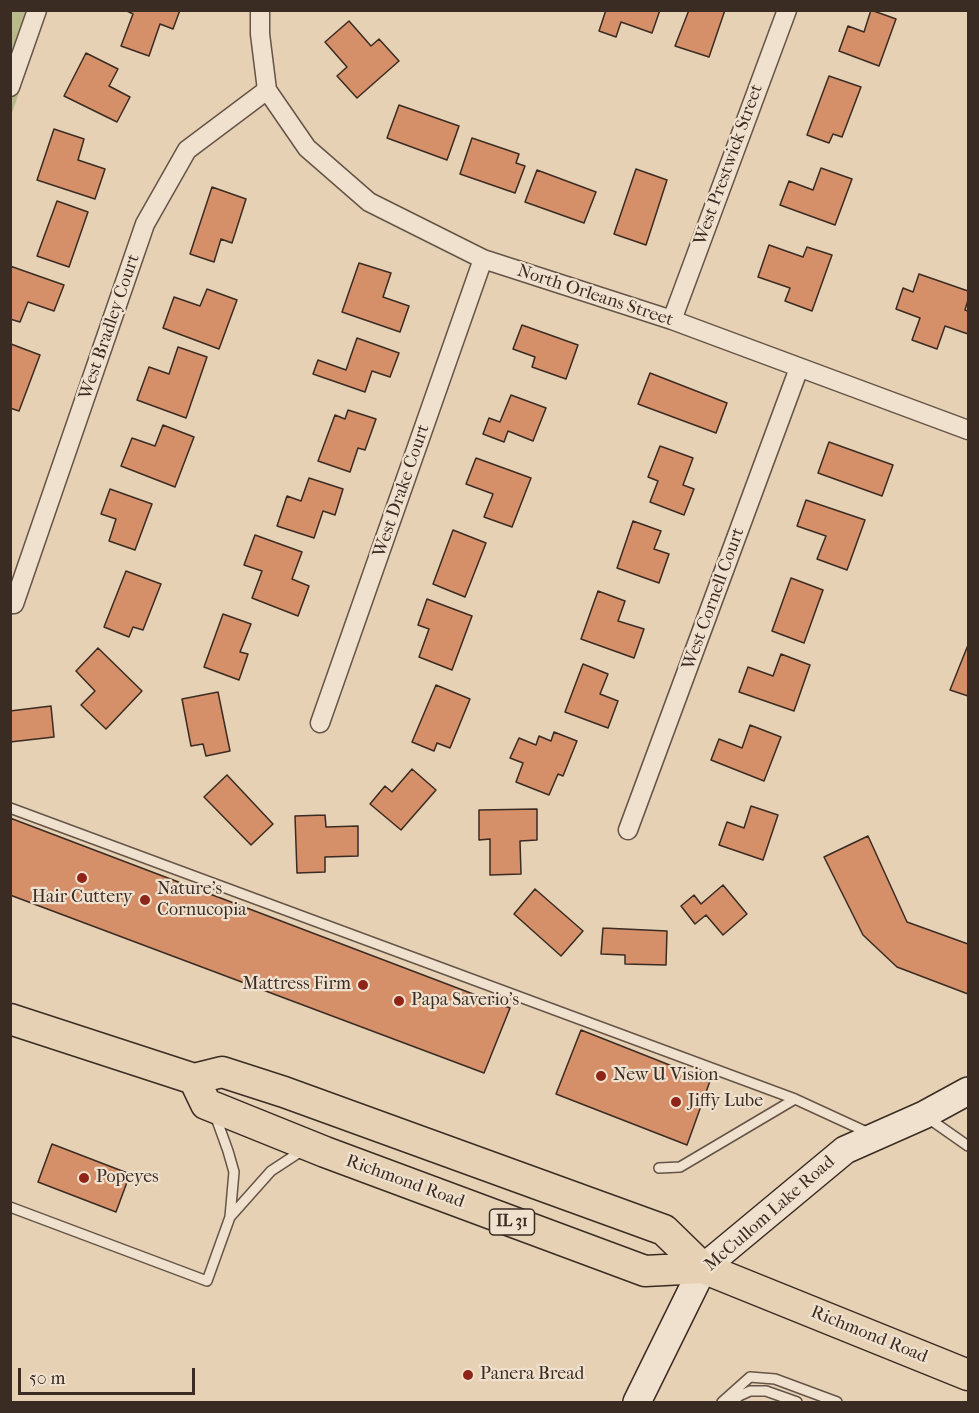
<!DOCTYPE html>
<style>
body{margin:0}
#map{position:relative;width:979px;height:1413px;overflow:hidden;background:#e6d1b4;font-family:"IM FELL French Canon",serif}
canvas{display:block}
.frame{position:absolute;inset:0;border:12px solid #3a2b23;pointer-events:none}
.scale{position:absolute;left:18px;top:1368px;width:177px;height:27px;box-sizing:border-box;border:3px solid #3a2b23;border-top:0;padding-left:8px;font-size:18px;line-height:21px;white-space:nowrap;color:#3a2b23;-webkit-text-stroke:4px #efe1ce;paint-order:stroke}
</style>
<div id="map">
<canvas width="979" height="1413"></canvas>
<div class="frame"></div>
<div class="scale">50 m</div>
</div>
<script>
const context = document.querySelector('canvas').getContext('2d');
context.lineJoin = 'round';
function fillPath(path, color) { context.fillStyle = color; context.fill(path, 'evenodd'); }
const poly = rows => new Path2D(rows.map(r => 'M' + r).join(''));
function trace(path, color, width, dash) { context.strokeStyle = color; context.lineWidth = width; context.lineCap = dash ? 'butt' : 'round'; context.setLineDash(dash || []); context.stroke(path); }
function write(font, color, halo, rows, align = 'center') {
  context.font = font + ' "IM FELL French Canon",serif'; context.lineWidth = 4.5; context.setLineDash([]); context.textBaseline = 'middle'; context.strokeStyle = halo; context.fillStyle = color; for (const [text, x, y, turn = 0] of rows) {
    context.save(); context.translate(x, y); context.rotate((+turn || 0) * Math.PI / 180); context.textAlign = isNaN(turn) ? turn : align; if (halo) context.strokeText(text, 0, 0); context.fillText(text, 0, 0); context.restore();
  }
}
fillPath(poly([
 [11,11,47,11,11,116]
]), '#b9ba8a');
const building = poly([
 [125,10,180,10,173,29,160,24,149,56,121,46,133,14,125,10],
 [606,10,660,10,652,33,621,22,616,37,599,31,606,10],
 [689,10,725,10,709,57,675,46,689,10],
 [871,10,896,19,879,66,839,51,848,26,864,32,871,10],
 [349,21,371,46,379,39,399,61,357,98,337,76,347,67,325,42,349,21],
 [86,53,118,69,109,86,130,97,117,122,64,96,86,53],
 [829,76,861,87,842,137,833,134,829,143,807,135,829,76],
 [399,105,459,126,447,160,387,138,399,105],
 [54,129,84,139,78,160,105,169,95,199,37,180,54,129],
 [472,138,519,154,516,163,525,166,515,193,460,174,472,138],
 [821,168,852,179,835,225,780,205,789,181,813,190,821,168],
 [636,169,667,180,646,245,614,234,636,169],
 [537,170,596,192,584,223,525,202,537,170],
 [212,187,246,199,232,243,221,239,214,262,190,254,212,187],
 [57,201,88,212,69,267,37,256,57,201],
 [769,245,803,257,807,247,832,255,812,311,785,301,790,288,758,277,769,245],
 [359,263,391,273,383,297,409,306,400,332,342,312,359,263],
 [10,266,64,285,54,311,28,302,20,322,10,319,10,266],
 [919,274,968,291,968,300,965,310,968,311,968,334,945,326,937,349,912,340,920,318,896,309,903,288,913,292,919,274],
 [207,289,237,300,219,349,163,328,174,297,200,306,207,289],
 [522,325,578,345,566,379,532,367,535,357,513,349,522,325],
 [357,338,399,353,390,377,372,371,365,392,313,374,318,360,346,370,357,338],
 [11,344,40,355,19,411,10,408,11,344],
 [178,347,207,357,186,418,137,400,149,367,169,374,178,347],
 [650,373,727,403,716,433,638,404,650,373],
 [511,395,546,408,533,441,508,431,504,442,483,434,489,418,500,422,511,395],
 [348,410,376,419,365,450,358,448,350,472,318,461,335,415,345,419,348,410],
 [163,425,194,437,175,487,121,466,132,438,155,446,163,425],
 [829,442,893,465,882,496,818,473,829,442],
 [660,446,693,458,683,485,694,489,684,515,650,502,658,481,648,477,660,446],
 [476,458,531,478,512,527,484,517,493,494,466,484,476,458],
 [309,478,343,489,335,515,323,511,314,538,277,526,287,496,301,501,309,478],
 [110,489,152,504,135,550,109,541,116,519,101,514,110,489],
 [806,500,865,520,847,570,817,559,826,536,797,526,806,500],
 [633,521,661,531,654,549,669,554,659,583,617,568,633,521],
 [453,530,486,543,465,597,433,584,453,530],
 [255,535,302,552,292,579,309,586,298,616,252,598,262,571,244,565,255,535],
 [126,571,161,584,143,630,133,627,129,637,104,627,126,571],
 [791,578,823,590,804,643,772,631,791,578],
 [598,591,625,601,618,621,644,629,634,658,581,639,598,591],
 [427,599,472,616,452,670,419,657,429,629,418,625,427,599],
 [223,614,251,624,240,652,248,654,239,680,204,667,223,614],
 [968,645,968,696,950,690,968,645],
 [98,648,142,691,106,729,81,705,95,691,76,671,98,648],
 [781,654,810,665,794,711,739,692,748,667,773,676,781,654],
 [583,664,608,674,600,694,618,701,608,728,565,712,583,664],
 [436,685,470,699,450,748,437,743,434,751,412,742,436,685],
 [218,692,230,751,206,756,203,744,191,746,182,699,218,692],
 [51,706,54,737,10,742,10,711,51,706],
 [750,725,781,737,764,781,711,760,719,739,742,748,750,725],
 [554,732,577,741,563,776,558,774,549,795,516,782,523,763,510,758,519,738,536,745,539,736,551,741,554,732],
 [412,769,436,790,401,830,370,804,385,786,392,792,412,769],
 [227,775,273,824,251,845,204,797,227,775],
 [751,806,778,815,763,860,719,845,727,822,744,828,751,806],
 [537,809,537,840,520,841,521,874,490,875,490,839,479,840,479,810,537,809],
 [325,815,326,827,358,826,358,856,325,857,325,872,297,873,295,816,325,815],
 [10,818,510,1008,484,1073,10,895,10,818],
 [868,836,907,922,968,944,968,994,897,967,863,935,824,857,868,836],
 [723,885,747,914,723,935,706,915,695,924,681,906,694,895,701,904,723,885],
 [535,889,583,931,561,956,514,914,535,889],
 [603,928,667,931,666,965,625,964,625,955,601,954,603,928],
 [581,1030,710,1081,687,1145,556,1094,581,1030],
 [52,1144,130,1174,116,1212,38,1182,52,1144]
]);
fillPath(building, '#d58f69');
trace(building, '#3a2b23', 1.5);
const lane = poly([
 [10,808,795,1099],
 [928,1118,968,1146],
 [659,1168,680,1167,795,1099,871,1134],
 [10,1207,207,1281,230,1217,234,1172,228,1151,215,1115],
 [230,1217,271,1171,303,1150],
 [722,1402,750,1377,775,1379,837,1402],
 [732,1402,739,1396,750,1391,766,1391,797,1402]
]);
const street = poly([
 [260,10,260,34,267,90,307,148,369,202,483,259,672,320,968,430],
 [10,87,37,10],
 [672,320,787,10],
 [14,604,145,224,187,150,267,90],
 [320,723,483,259],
 [628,830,799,368]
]);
const secondary = poly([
 [637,1402,703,1268,845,1150,924,1115,968,1091]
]);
const primary = poly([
 [10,1019,194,1079,222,1072,284,1092,664,1230,703,1268,968,1375],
 [194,1079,206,1104,325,1152,645,1271,703,1268]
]);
trace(lane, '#655447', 12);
trace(street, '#655447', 21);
trace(secondary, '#3a2b23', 30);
trace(primary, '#3a2b23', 33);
trace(lane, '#efe1ce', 9);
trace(street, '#efe1ce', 18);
trace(secondary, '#efe1ce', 27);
trace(primary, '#e6d1b4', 30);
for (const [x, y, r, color] of [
 [82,878,6,"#8f2418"],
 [145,900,6,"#8f2418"],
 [363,985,6,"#8f2418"],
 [399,1001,6,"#8f2418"],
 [601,1076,6,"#8f2418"],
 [676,1102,6,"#8f2418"],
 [84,1178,6,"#8f2418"],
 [468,1375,6,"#8f2418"]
]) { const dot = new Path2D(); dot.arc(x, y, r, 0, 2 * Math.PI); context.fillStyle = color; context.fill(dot); trace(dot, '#efe1ce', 2); }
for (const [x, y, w] of [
 [512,1222,45]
]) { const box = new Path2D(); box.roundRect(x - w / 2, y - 13, w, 26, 4.5); context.fillStyle = '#efe1ce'; context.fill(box); trace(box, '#3a2b23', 1.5); }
write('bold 16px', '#3a2b23', null, [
 ["IL 31",512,1222]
]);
write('18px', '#3a2b23', '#efe1ce', [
 ["West Prestwick Street",729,165,-70],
 ["North Orleans Street",595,296,18],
 ["West Bradley Court",110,327,-71],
 ["West Drake Court",402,491,-71],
 ["West Cornell Court",714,599,-70],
 ["Richmond Road",405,1182,20],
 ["McCullom Lake Road",770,1214,-41],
 ["Richmond Road",869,1335,22]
]);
write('18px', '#3a2b23', '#efe1ce', [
 ["Nature's",157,890],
 ["Cornucopia",157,911],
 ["Hair Cuttery",82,898,"center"],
 ["Mattress Firm",351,985,"right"],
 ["Papa Saverio's",411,1001],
 ["New U Vision",613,1076],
 ["Jiffy Lube",688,1102],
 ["Popeyes",96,1178],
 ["Panera Bread",480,1375]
], 'left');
</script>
